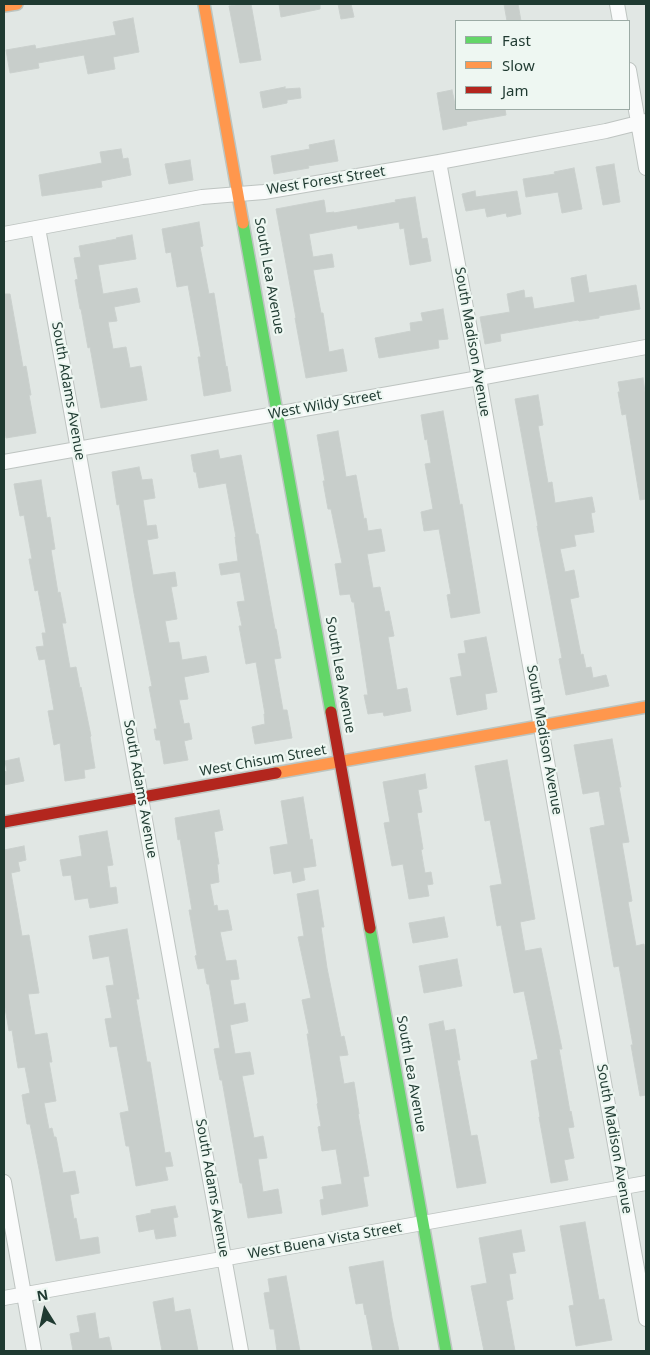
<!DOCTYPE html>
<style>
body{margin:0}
#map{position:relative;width:650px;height:1355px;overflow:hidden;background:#e1e7e4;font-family:"Noto Sans",sans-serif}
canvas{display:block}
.frame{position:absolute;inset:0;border:5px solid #1f3a31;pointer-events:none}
.legend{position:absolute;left:455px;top:20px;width:175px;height:90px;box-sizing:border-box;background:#eef7f2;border:1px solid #9baba5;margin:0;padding:6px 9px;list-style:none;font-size:15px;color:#1f3a31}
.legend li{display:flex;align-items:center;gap:10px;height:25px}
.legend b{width:25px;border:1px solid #9baba5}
.north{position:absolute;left:20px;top:1285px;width:50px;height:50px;-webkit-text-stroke:4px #eef7f2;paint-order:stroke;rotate:350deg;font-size:14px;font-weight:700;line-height:20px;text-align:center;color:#1f3a31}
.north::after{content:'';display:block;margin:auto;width:18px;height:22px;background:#1f3a31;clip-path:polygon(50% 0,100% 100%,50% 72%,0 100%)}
</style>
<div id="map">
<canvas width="650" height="1355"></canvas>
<div class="frame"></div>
<ul class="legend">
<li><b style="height:6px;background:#63d668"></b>Fast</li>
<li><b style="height:6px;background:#ff974d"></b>Slow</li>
<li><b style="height:6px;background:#b3261e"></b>Jam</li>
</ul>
<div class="north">N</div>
</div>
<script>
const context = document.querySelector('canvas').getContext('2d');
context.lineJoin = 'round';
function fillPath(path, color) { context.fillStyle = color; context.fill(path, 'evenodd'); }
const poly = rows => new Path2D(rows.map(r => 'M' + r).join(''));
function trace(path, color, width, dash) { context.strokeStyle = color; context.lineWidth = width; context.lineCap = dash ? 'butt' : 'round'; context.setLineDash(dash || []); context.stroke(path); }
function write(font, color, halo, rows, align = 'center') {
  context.font = font + ' "Noto Sans",sans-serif'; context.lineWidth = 4.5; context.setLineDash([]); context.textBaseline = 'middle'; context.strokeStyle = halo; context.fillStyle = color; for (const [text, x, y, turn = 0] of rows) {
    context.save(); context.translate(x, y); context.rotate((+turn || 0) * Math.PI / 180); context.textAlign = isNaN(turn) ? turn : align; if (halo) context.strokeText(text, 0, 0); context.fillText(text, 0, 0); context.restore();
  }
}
const building = poly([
 [242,4,251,4,261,60,240,63,229,6,242,4],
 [279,4,320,4,320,9,281,17,279,4],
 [338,4,351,4,354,17,341,19,338,4],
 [504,4,518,4,521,21,507,21,504,4],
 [133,18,139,52,113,57,115,69,88,74,84,55,38,63,39,68,10,73,6,50,35,45,36,49,116,35,113,22,133,18],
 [285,87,285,89,300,88,301,98,287,100,287,103,263,108,260,92,285,87],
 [452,90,456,109,505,109,506,115,466,122,467,125,443,130,437,93,452,90],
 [334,140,338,161,308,166,309,168,274,174,271,156,310,149,309,145,334,140],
 [121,149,123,159,128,158,131,175,101,181,102,187,42,196,39,175,102,163,100,152,121,149],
 [190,160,193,180,169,184,165,164,190,160],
 [614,164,620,202,603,205,596,167,614,164],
 [574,168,582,209,562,213,558,192,526,197,523,179,555,174,554,172,574,168],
 [475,191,476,197,517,191,521,214,507,217,506,213,487,217,485,208,466,211,462,194,475,191],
 [415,197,422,239,427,238,431,261,410,265,404,228,400,229,399,222,358,229,357,225,309,234,313,257,332,254,334,267,313,270,321,313,323,313,329,352,343,349,347,371,306,378,295,318,296,318,276,209,324,200,326,213,334,212,334,213,396,202,395,200,415,197],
 [199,222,203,246,200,247,209,294,214,293,226,367,227,366,231,391,204,396,198,357,201,357,188,285,177,287,171,252,166,253,162,229,199,222],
 [132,235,136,259,98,265,103,294,137,288,140,302,114,307,117,321,108,322,113,349,126,347,130,368,141,366,147,400,101,408,90,347,88,348,81,309,80,309,75,280,78,279,74,258,81,257,79,246,117,239,116,238,132,235],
 [586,275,589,293,636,285,640,309,599,316,599,318,579,321,578,320,500,334,501,341,485,344,480,317,510,312,507,294,524,290,525,298,532,297,534,309,575,302,571,278,586,275],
 [4,294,10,294,23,367,26,366,31,395,29,395,36,433,6,438,4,425,4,294],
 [443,309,448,339,438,340,439,348,379,358,375,338,411,331,410,323,423,321,421,313,443,309],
 [643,378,646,399,646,499,640,500,626,414,622,415,618,392,620,392,618,382,643,378],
 [538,395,543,425,538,426,548,483,552,482,555,503,592,497,595,512,591,513,594,532,574,535,576,546,560,549,565,572,574,570,579,597,570,599,581,655,583,654,586,668,591,667,593,678,606,675,609,686,566,695,559,659,562,658,537,526,538,526,515,399,538,395],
 [443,411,460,505,462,504,480,613,451,618,447,595,451,594,439,529,424,531,421,512,433,509,425,464,431,463,427,439,425,440,421,415,443,411],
 [338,431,346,477,356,475,364,519,366,518,368,531,381,529,385,551,367,554,373,588,380,587,385,612,389,611,394,636,388,637,397,690,407,688,411,711,384,716,383,712,368,714,364,695,368,695,354,602,352,602,350,594,340,595,335,564,342,563,331,509,328,509,323,481,325,481,317,435,338,431],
 [218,450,220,459,241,455,256,534,258,534,275,629,276,629,281,658,274,659,283,710,287,710,292,738,255,744,252,727,265,724,264,714,265,714,256,662,246,664,239,626,242,626,237,602,245,601,240,572,221,575,219,564,238,561,235,537,236,537,226,483,199,488,196,472,194,472,191,455,218,450],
 [139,467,142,480,152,479,155,498,143,500,147,526,156,525,158,538,147,540,153,575,175,572,177,586,171,587,177,619,165,621,169,643,179,642,182,660,206,656,209,672,184,677,188,699,179,700,184,724,189,723,192,739,184,741,188,760,164,764,160,740,156,740,154,729,157,729,149,687,152,686,134,593,119,504,117,505,112,472,139,467],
 [41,480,47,518,50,517,55,549,51,550,58,593,60,592,66,623,62,623,70,668,76,667,80,688,81,687,91,736,90,737,95,768,84,770,85,778,65,781,60,743,54,745,48,711,54,710,45,659,39,660,36,647,44,646,42,633,46,633,38,590,35,591,29,559,32,559,24,515,20,516,14,484,41,480],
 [486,637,497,692,485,694,487,709,457,715,450,678,462,676,458,654,466,653,464,641,486,637],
 [612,739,621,787,619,787,629,842,622,843,632,901,628,902,636,946,644,944,646,957,646,1095,640,1096,631,1045,633,1045,619,966,614,967,590,828,605,825,599,791,583,794,574,745,612,739],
 [19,758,24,781,4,785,4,772,7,771,5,761,19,758],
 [507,760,535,919,520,922,525,951,541,948,562,1049,559,1049,570,1112,571,1111,574,1127,568,1128,574,1158,564,1160,568,1180,551,1183,539,1117,540,1117,531,1061,538,1059,524,991,514,993,501,925,497,926,490,886,502,884,490,820,485,821,475,766,507,760],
 [425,774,427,788,418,790,422,812,417,813,423,849,421,850,425,873,431,872,433,884,427,885,429,896,409,899,403,864,392,866,384,823,390,822,383,782,425,774],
 [303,797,310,840,312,839,316,866,303,868,305,880,293,883,291,871,274,874,270,847,288,844,281,801,303,797],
 [219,810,223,830,214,832,219,864,217,864,219,882,210,884,214,906,217,905,218,911,228,910,232,930,220,932,226,961,236,960,239,979,230,980,234,1005,245,1003,248,1021,230,1025,235,1054,250,1052,254,1074,242,1076,254,1138,263,1136,267,1158,258,1159,263,1192,278,1189,282,1213,248,1218,242,1183,240,1183,222,1080,220,1080,214,1049,220,1048,209,984,207,984,204,968,198,969,195,956,197,955,189,910,192,910,180,839,178,840,175,818,219,810],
 [107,831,113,865,107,866,110,888,116,887,118,903,90,908,88,898,75,900,71,875,63,876,60,860,82,856,79,836,107,831],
 [24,846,26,860,18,862,20,871,11,873,22,936,29,935,39,993,28,994,35,1035,47,1033,52,1062,49,1062,56,1101,44,1103,49,1129,52,1128,54,1137,56,1137,63,1173,75,1171,79,1193,70,1195,74,1219,76,1218,80,1240,98,1237,100,1253,56,1261,39,1169,30,1124,27,1124,22,1095,30,1093,25,1067,18,1068,12,1030,9,1031,4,1002,4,850,24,846],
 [318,890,324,927,321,927,327,968,341,1037,344,1036,348,1055,339,1056,344,1084,354,1082,359,1114,358,1114,369,1176,363,1177,368,1206,322,1215,320,1200,324,1199,322,1187,342,1184,336,1149,322,1151,318,1127,321,1126,317,1104,318,1103,307,1034,309,1034,302,1000,311,998,298,937,304,936,297,894,318,890],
 [444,917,448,937,413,943,409,923,444,917],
 [127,929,139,999,136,999,147,1062,150,1062,165,1153,170,1152,173,1166,165,1167,168,1180,136,1186,129,1146,126,1146,120,1113,129,1111,117,1046,110,1047,105,1019,112,1018,106,986,114,985,109,956,93,959,89,936,127,929],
 [457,959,462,986,424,993,419,966,457,959],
 [443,1021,445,1031,455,1029,460,1060,457,1060,471,1136,477,1135,486,1183,457,1188,429,1024,443,1021],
 [175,1206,178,1217,173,1218,176,1236,156,1239,154,1229,139,1232,136,1216,151,1213,151,1210,175,1206],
 [585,1222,599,1300,604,1299,612,1340,576,1346,569,1306,574,1305,560,1226,585,1222],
 [521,1230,525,1251,512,1253,516,1273,509,1274,513,1299,506,1301,515,1351,484,1351,471,1286,487,1283,479,1238,521,1230],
 [383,1261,392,1318,399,1351,373,1351,366,1314,365,1315,363,1303,356,1304,349,1267,383,1261],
 [286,1276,300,1351,277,1351,274,1329,270,1329,264,1293,270,1292,268,1279,286,1276],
 [173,1298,175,1312,190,1309,198,1351,162,1351,153,1302,173,1298],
 [95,1313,99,1339,109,1337,112,1351,73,1351,70,1334,80,1332,77,1316,95,1313]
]);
fillPath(building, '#c8cecb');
trace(building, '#cad0cd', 1);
const street = poly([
 [617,4,620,21],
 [629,70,646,168],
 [439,162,479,378,646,1319],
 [38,228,241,1351],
 [4,234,202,197,264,192,439,162,606,131,646,121],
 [4,462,479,378,646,347],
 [4,1182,34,1351],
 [4,1298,646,1183]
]);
const fast = poly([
 [243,223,331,712],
 [370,928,446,1351]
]);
const slow = poly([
 [204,4,243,223],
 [4,6,17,4],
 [276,773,646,707]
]);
const jam = poly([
 [331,712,370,928],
 [4,822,276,773]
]);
trace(street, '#bec4c1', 16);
trace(fast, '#bcc5c1', 14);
trace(slow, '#bcc5c1', 14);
trace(jam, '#bcc5c1', 14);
trace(street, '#fafbfb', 14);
trace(fast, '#63d668', 11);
trace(slow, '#ff974d', 11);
trace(jam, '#b3261e', 11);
write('14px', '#1f3a31', '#eef7f2', [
 ["West Forest Street",326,181,-9],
 ["South Lea Avenue",269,276,80],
 ["South Madison Avenue",472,342,80],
 ["South Adams Avenue",68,391,80],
 ["West Wildy Street",325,405,-10],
 ["South Lea Avenue",340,675,80],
 ["South Madison Avenue",544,740,80],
 ["West Chisum Street",263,761,-10],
 ["South Adams Avenue",140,789,80],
 ["South Lea Avenue",411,1074,80],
 ["South Madison Avenue",614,1139,80],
 ["South Adams Avenue",212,1188,80],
 ["West Buena Vista Street",325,1241,-10]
]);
</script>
